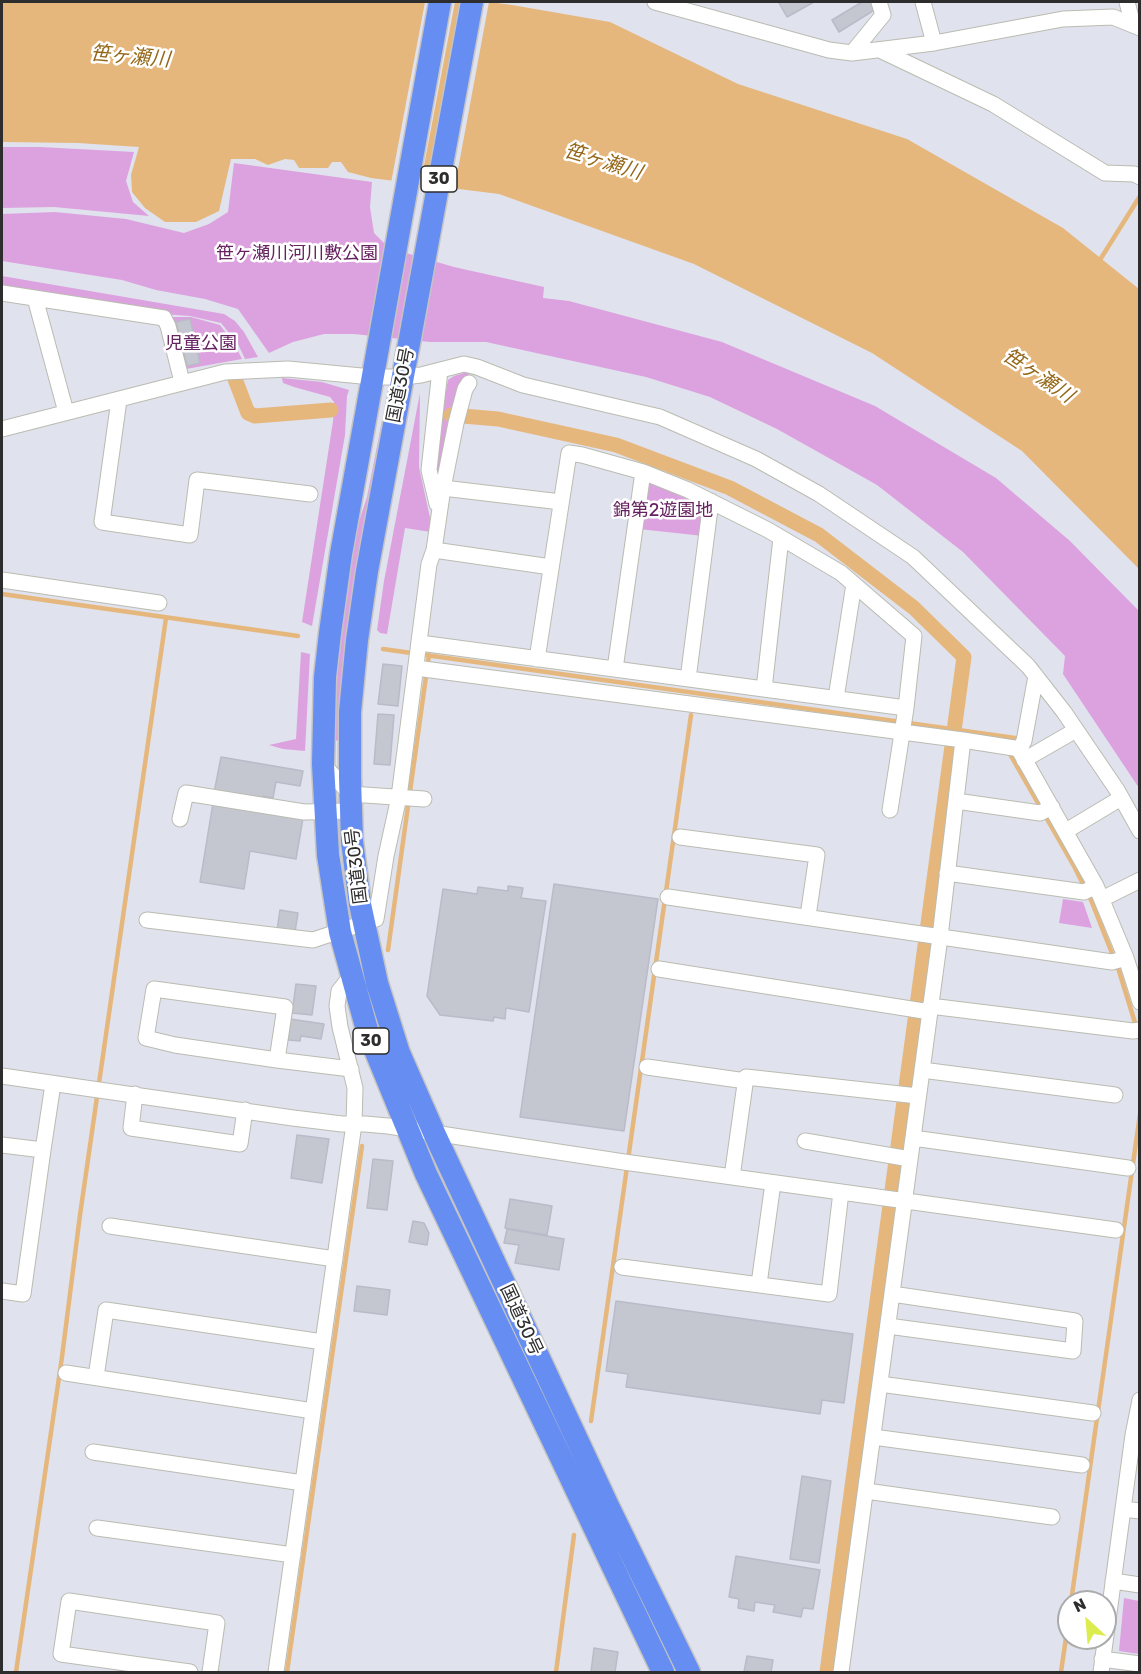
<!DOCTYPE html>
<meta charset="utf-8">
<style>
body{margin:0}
#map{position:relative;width:1141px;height:1674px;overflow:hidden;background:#e0e2ed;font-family:Rubik,sans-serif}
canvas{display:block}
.frame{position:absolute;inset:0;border:3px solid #2d2d2d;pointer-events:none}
.north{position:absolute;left:1057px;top:1590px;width:60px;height:60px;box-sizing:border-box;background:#fff;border:2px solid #ababab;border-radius:50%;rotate:334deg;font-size:16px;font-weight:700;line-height:24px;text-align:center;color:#2d2d2d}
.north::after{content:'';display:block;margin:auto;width:21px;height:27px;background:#dcec4e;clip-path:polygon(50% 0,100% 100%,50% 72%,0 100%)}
</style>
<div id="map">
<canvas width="1141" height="1674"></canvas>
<div class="frame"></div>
<div class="north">N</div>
</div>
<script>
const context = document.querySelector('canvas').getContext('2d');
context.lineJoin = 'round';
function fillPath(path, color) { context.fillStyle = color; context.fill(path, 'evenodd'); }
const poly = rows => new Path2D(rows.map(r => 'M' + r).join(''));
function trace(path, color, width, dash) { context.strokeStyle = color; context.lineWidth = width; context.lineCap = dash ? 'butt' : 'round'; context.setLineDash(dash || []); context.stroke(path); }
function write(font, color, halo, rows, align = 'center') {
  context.font = font + ' Rubik,"Noto Sans JP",sans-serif'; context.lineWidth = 5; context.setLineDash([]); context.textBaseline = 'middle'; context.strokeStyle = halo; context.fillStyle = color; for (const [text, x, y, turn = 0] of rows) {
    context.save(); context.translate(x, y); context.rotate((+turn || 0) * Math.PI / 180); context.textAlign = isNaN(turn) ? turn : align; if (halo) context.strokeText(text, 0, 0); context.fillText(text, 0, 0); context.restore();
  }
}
fillPath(poly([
 [2,147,40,147,134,152,126,181,133,202,149,216,54,207,2,208],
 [234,163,372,182,370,207,374,233,389,248,454,267,544,287,543,298,569,301,722,342,875,406,996,478,1070,541,1139,611,1139,788,1063,674,1065,656,963,552,877,485,777,429,710,397,646,377,486,342,430,342,354,334,324,334,293,342,269,353,238,309,205,299,156,290,122,280,2,261,2,214,55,212,126,219,184,233,209,224,228,212],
 [2,276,224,314,235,321,244,332,258,357,245,359,238,344,221,323,190,316,162,314,2,288],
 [172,317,191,317,220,325,235,345,242,359,186,369,172,323],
 [470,371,468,380,454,407,451,407,437,479,434,455,448,380,454,376],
 [282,378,322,382,349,390,347,396,345,435,312,626,302,622,333,421,334,402,330,397,294,387,283,383],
 [420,393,419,467,432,527,431,532,405,528,387,634,380,633,377,630,384,581],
 [382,421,388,423,341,738,336,741,334,683,354,537,367,497],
 [650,483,704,506,703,536,639,529,645,486],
 [301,652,310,654,305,751,283,749,269,745,296,739],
 [1063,899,1083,902,1092,928,1059,923],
 [1124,1598,1139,1601,1139,1654,1119,1651]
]), '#dca2df');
fillPath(poly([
 [2,2,489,2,512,5,610,22,738,84,907,139,1063,228,1139,289,1139,569,1022,451,872,353,694,264,499,194,371,178,348,172,341,162,332,162,328,168,299,168,294,160,285,159,268,165,255,159,231,159,219,211,196,222,165,222,145,208,132,192,131,175,139,147,78,143,2,142]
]), '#e6b77c');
fillPath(poly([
 [425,2,455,2,420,187,391,183],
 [464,2,489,2,454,191,429,188]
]), '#e0e2ed');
trace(poly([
 [1098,263,1140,196],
 [2,594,298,636],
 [383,649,1015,738],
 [1011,756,1075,868,1091,900,1119,971,1140,1039],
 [388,950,429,655],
 [591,1421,691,715],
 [1071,1602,1140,1114],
 [16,1672,62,1357,80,1215,166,618],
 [287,1672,362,1146],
 [556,1672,574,1535],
 [1061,1672,1069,1617]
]), '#e6b77c', 4.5);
trace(poly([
 [235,379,248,413,255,416,331,410],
 [451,415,498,419,616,445,730,488,819,535,914,608,964,657,827,1672]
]), '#e6b77c', 15);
const building = poly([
 [782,2,814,2,787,17,779,3,782,2],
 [862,2,871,2,876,9,839,32,832,20,862,2],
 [190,319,200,363,187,366,176,322,190,319],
 [383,664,402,666,398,706,378,704,383,664],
 [378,714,394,715,390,765,374,764,378,714],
 [221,757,303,771,300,786,276,782,273,798,263,796,262,801,214,793,221,757],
 [213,803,303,818,296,859,250,851,244,889,200,882,213,803],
 [554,884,658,899,624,1131,520,1117,554,884],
 [508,886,523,888,521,898,546,901,529,1012,506,1008,505,1019,494,1017,493,1021,440,1015,427,996,443,889,477,894,478,887,508,891,508,886],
 [280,910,298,913,295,932,277,930,280,910],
 [296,984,316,986,312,1015,292,1013,296,984],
 [290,1019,324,1024,321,1039,301,1036,300,1041,288,1040,290,1019],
 [297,1135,329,1139,322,1183,291,1178,297,1135],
 [373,1159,393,1161,387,1210,367,1208,373,1159],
 [510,1199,552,1206,547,1235,505,1228,510,1199],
 [413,1221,424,1223,429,1233,427,1245,409,1242,413,1221],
 [507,1229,564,1239,559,1270,515,1263,519,1245,504,1243,507,1229],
 [357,1286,390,1290,387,1315,354,1311,357,1286],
 [616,1301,853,1334,844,1403,822,1400,820,1414,626,1387,628,1374,606,1371,616,1301],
 [802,1476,831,1481,819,1563,790,1559,802,1476],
 [736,1556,820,1570,813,1609,803,1608,801,1617,773,1612,775,1605,755,1602,754,1611,738,1608,739,1599,729,1597,736,1556],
 [594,1648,618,1652,615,1672,591,1672,594,1648],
 [747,1656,773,1660,771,1672,744,1672,747,1656]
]);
fillPath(building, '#c4c6d0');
trace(building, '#babbc8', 1.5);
const minor = poly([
 [655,2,829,50,852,53,934,43,1063,19,1113,17,1140,28],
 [923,2,934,43],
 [1127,2,1133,25],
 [882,51,993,104,1105,173,1134,174,1140,177],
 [852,53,883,15,879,2],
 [2,293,164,318,168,326,182,382],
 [35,298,66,412],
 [119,400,102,522,190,535,197,480,310,494],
 [2,429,225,372,288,369,372,377,403,377,421,375,464,364,477,367,523,385,660,417,756,459,819,494,913,557,1028,666,1064,712,1117,790,1140,831],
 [443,488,561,502],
 [437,504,429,470,440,370],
 [434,550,551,567],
 [2,580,159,603],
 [420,643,906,708,914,636,841,573,768,530,688,490,643,472,582,455,569,453,537,659],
 [416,668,963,740,1014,748,1019,750],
 [615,669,643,472],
 [1036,676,1024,741,1019,750,1096,886,1126,958,1140,1002],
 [688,679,711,501],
 [764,689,781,538],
 [836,698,854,584],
 [1024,760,1076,730],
 [323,764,350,794,424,799],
 [956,801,1040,813,1052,807],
 [890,810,906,708],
 [180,819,186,793,304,812,351,811],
 [1066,831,1121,798],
 [680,837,817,855,808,916],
 [947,873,1084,892,1096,886],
 [668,897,1112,962,1126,958],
 [1102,899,1140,880],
 [147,920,313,940,376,919,386,856,399,797,429,564,434,550,443,488,456,423,465,389,469,383],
 [659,969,930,1012],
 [930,1006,1133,1031,1140,1030],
 [277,1060,285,1007,154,989,146,1038,175,1045,277,1060,351,1069],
 [647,1067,746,1081],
 [922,1070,1115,1095],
 [2,1076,293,1118,342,1124,365,1124,388,1126,624,1162,1116,1230],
 [135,1094,131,1128,240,1144,245,1110],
 [913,1138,1128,1168],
 [805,1141,910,1159],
 [2,1145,43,1150,23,1294,2,1291],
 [43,1150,53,1084],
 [732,1177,746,1077,918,1096],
 [110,1226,335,1259],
 [622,1267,829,1294,841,1192],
 [759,1284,773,1183],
 [888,1326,1073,1351,1075,1321,892,1294],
 [66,1373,313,1411],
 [96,1377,106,1310,323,1342],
 [880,1384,1093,1413],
 [873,1437,1082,1465],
 [93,1452,303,1483],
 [866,1491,1052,1517],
 [1123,1509,1140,1511],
 [97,1528,293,1555],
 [1113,1581,1140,1585],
 [1102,1659,1140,1664],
 [190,1672,61,1654,69,1601,217,1623,210,1672],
 [276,1672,354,1124,355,1088,340,1027,337,1006,339,991,351,976],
 [841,1672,940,937,963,740],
 [1101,1672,1133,1435,1140,1400]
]);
const highway = poly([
 [440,2,341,554,330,633,325,677,323,764,328,855,340,932,367,1030,408,1130,426,1174,663,1672],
 [472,2,367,571,357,640,350,712,350,778,352,841,360,904,377,983,399,1053,435,1135,608,1506,689,1672]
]);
trace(minor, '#babcb1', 17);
trace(highway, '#c4c4c4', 25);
trace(minor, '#fff', 15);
trace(highway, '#668df2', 22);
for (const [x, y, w] of [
 [439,179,36],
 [371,1041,36]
]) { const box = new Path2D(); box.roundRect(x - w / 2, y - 13, w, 26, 4.5); context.fillStyle = '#fff'; context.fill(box); trace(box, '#2d2d2d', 1.5); }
write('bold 16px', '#2d2d2d', null, [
 ["30",439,179],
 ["30",371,1041]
]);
write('18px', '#652160', '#fff', [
 ["笹ヶ瀬川河川敷公園",297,254],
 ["児童公園",201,344],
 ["錦第2遊園地",663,511]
]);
write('18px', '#2d2d2d', '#fff', [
 ["国道30号",401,385,-79],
 ["国道30号",357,866,-97],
 ["国道30号",521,1320,65]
]);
write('italic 20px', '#956718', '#fff', [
 ["笹ヶ瀬川",130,57,5],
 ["笹ヶ瀬川",603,162,17],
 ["笹ヶ瀬川",1038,376,34]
]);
</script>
